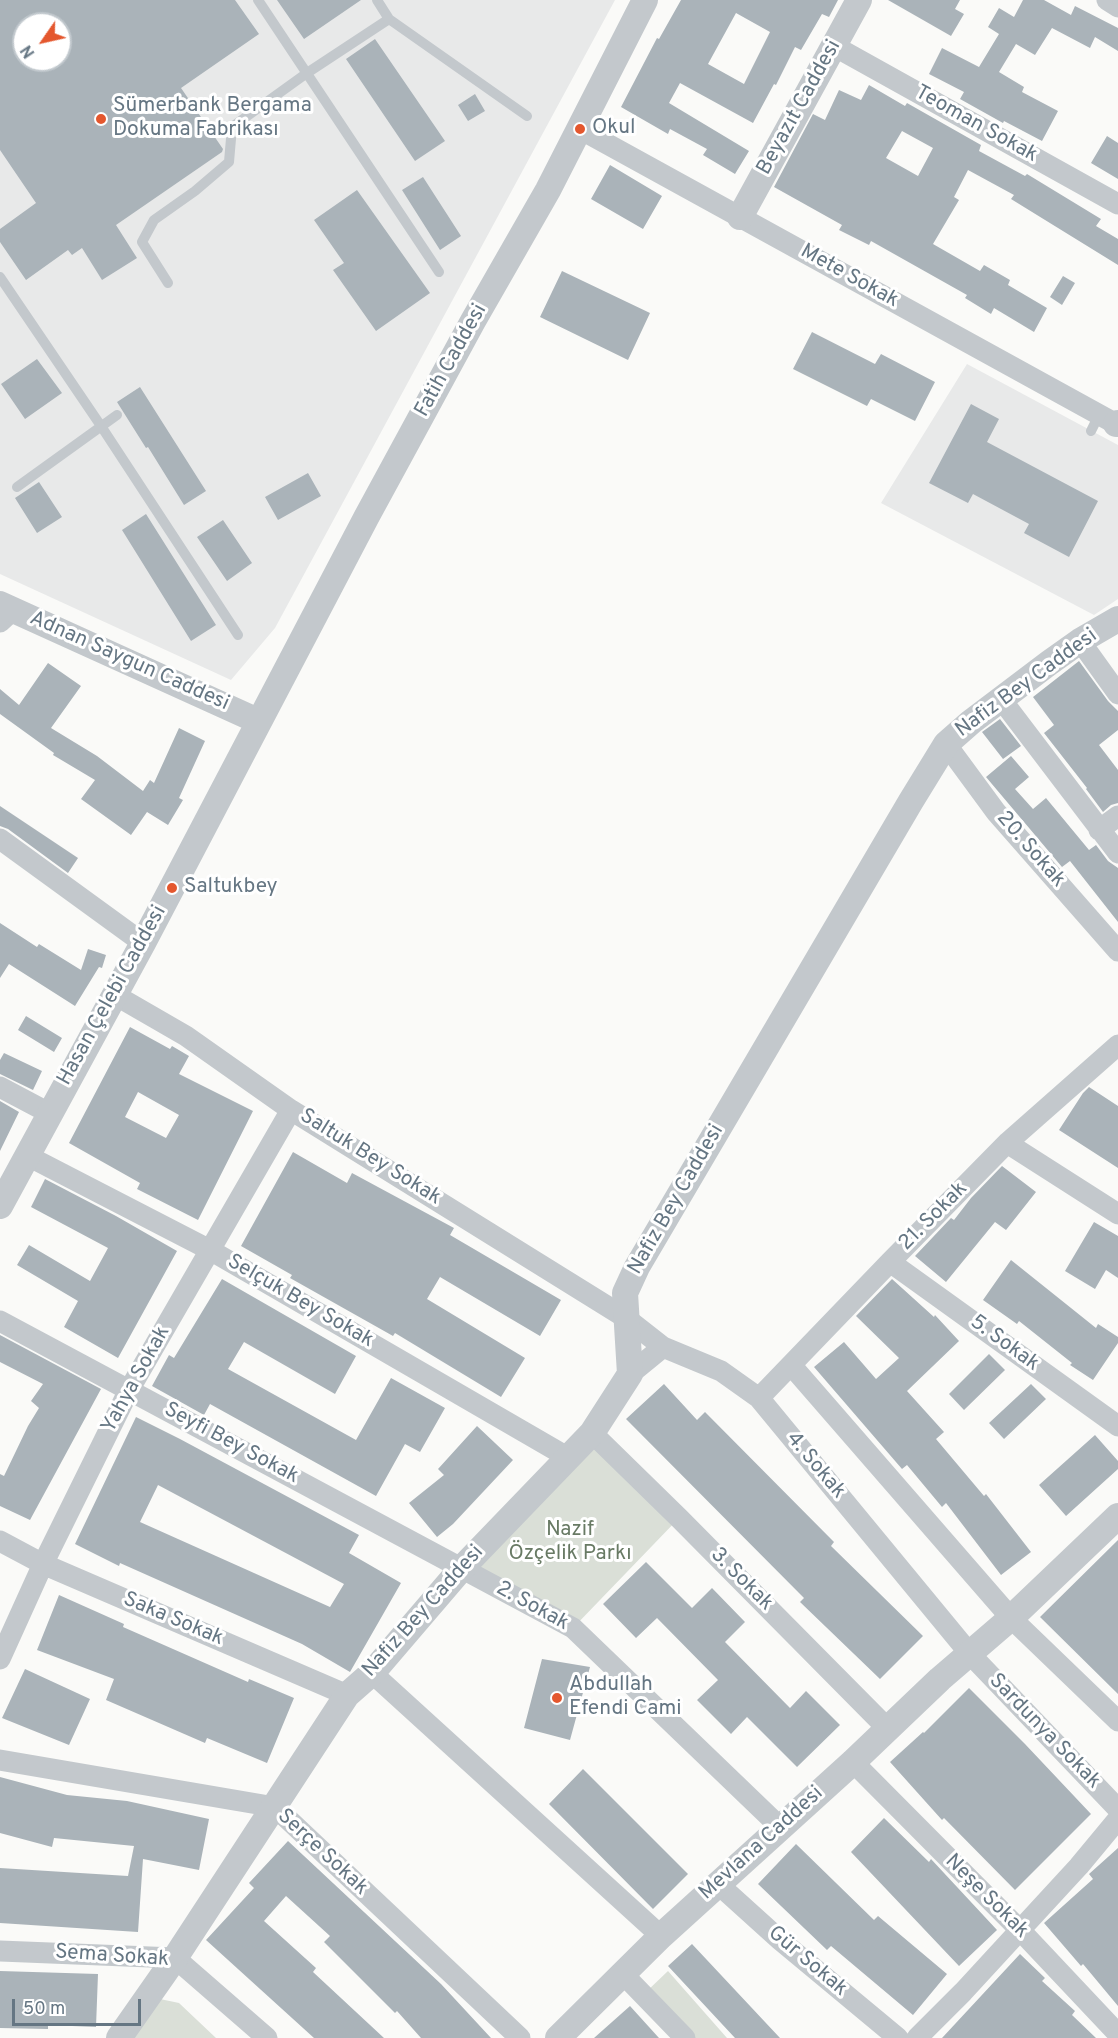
<!DOCTYPE html>
<meta charset="utf-8">
<style>
body{margin:0}
#map{position:relative;width:1118px;height:2038px;overflow:hidden;background:#fafaf8;font-family:Overpass,sans-serif}
canvas{display:block}
.north{position:absolute;left:12px;top:12px;width:60px;height:60px;box-sizing:border-box;background:#fff;border:2px solid #c1c8cd;border-radius:50%;rotate:236deg;font-size:16px;font-weight:700;line-height:24px;text-align:center;color:#657683}
.north::after{content:'';display:block;margin:auto;width:21px;height:27px;background:#e4572e;clip-path:polygon(50% 0,100% 100%,50% 72%,0 100%)}
.scale{position:absolute;left:12px;top:1999px;width:129px;height:27px;box-sizing:border-box;border:3px solid #657683;border-top:0;padding-left:8px;font-size:18px;line-height:21px;white-space:nowrap;color:#657683;-webkit-text-stroke:4px #fff;paint-order:stroke}
</style>
<div id="map">
<canvas width="1118" height="2038"></canvas>
<div class="north">N</div>
<div class="scale">50 m</div>
</div>
<script>
const context = document.querySelector('canvas').getContext('2d');
context.lineJoin = 'round';
function fillPath(path, color) { context.fillStyle = color; context.fill(path, 'evenodd'); }
const poly = rows => new Path2D(rows.map(r => 'M' + r).join(''));
function trace(path, color, width, dash) { context.strokeStyle = color; context.lineWidth = width; context.lineCap = dash ? 'butt' : 'round'; context.setLineDash(dash || []); context.stroke(path); }
function write(font, color, halo, rows, align = 'center') {
  context.font = font + ' Overpass,sans-serif'; context.lineWidth = 6; context.setLineDash([]); context.textBaseline = 'middle'; context.strokeStyle = halo; context.fillStyle = color; for (const [text, x, y, turn = 0] of rows) {
    context.save(); context.translate(x, y); context.rotate((+turn || 0) * Math.PI / 180); context.textAlign = isNaN(turn) ? turn : align; if (halo) context.strokeText(text, 0, 0); context.fillText(text, 0, 0); context.restore();
  }
}
fillPath(poly([
 [0,0,615,0,275,628,231,680,0,574],
 [24,24,60,24,60,60,24,60],
 [967,364,1118,445,1118,599,1094,615,881,503]
]), '#e8e9e9');
fillPath(poly([
 [592,1433,679,1518,573,1628,461,1569],
 [668,1971,727,2038,691,2038,646,1992],
 [160,1999,179,2003,216,2038,134,2038]
]), '#dadfd7');
fillPath(poly([
 [0,0,235,0,259,34,181,88,223,149,222,152,116,225,137,258,102,280,82,248,72,255,68,250,26,280,0,242,0,229,36,203,0,150],
 [24,24,60,24,60,60,24,60],
 [277,0,361,0,304,39],
 [681,0,838,0,829,17,822,14,801,50,795,47,776,85,774,84,753,123,680,83,669,103,749,151,735,174,703,155,707,149,670,129,668,134,621,107,657,38,659,39],
 [736,13,770,32,744,84,708,64],
 [888,0,960,0,955,9,964,14,951,36],
 [1023,0,1044,0,1071,15,1075,6,1118,28,1118,51,1095,37,1090,48,1052,28,1035,55,1016,44,999,72,1024,87,1022,92,1058,111,1042,141,1004,121,1003,123,960,99,964,92,929,74,942,48,979,67,999,34,988,27,999,8,1014,17],
 [375,39,445,141,415,161,346,59],
 [869,85,905,106,907,103,981,145,979,151,1025,176,1027,174,1101,219,1096,226,1118,239,1118,265,1011,199,1014,195,968,170,954,197,959,200,933,244,980,271,984,265,1010,280,1008,285,1047,308,1034,332,994,308,991,314,965,298,967,295,871,241,869,245,839,230,842,225,774,187,813,114,825,120,839,90,861,100],
 [902,131,933,148,918,176,886,158],
 [475,94,485,111,468,121,458,105],
 [1107,136,1118,143,1118,179,1091,163],
 [610,165,662,196,643,229,591,199],
 [423,177,461,236,440,250,402,190],
 [357,190,430,293,376,331,333,270,344,263,314,220],
 [562,271,650,313,628,360,540,317],
 [1063,276,1075,283,1062,305,1050,297],
 [812,332,875,364,881,354,935,382,915,421,871,399,867,406,793,369],
 [37,359,62,393,25,419,1,384],
 [140,387,206,491,184,505,148,447,146,448,117,402],
 [971,404,999,419,987,442,1098,501,1069,557,1024,533,1029,524,973,494,968,503,929,483],
 [308,473,321,496,278,520,265,497],
 [39,482,62,517,37,533,15,498],
 [146,514,216,625,191,641,122,530],
 [223,520,252,563,227,581,197,537],
 [1079,661,1108,701,1118,711,1118,730,1099,745,1118,770,1118,803,1111,805,1103,812,1086,789,1087,788,1044,733,1054,725,1033,697],
 [48,663,81,686,51,728,97,756,143,791,150,780,154,783,179,728,205,741,179,798,183,800,168,825,147,812,131,835,81,799,95,780,53,755,54,753,0,714,0,689,19,705],
 [1000,719,1021,746,1003,759,982,732],
 [1011,756,1029,777,1015,789,1033,809,1046,798,1089,850,1096,845,1108,861,1118,868,1118,922,1070,861,1062,867,986,777],
 [0,806,78,858,68,873,8,829,0,826],
 [0,923,37,947,39,944,81,970,88,949,106,955,102,968,99,967,75,1006,9,964,0,978],
 [26,1016,62,1038,54,1052,18,1030],
 [130,1027,170,1049,172,1046,189,1056,179,1074,253,1111,198,1220,137,1189,140,1183,69,1143],
 [138,1092,179,1115,166,1138,125,1117],
 [4,1053,42,1071,33,1090,0,1074,0,1060],
 [1089,1087,1118,1106,1118,1168,1059,1130,1083,1093],
 [0,1101,19,1112,0,1151],
 [293,1152,347,1183,352,1173,454,1228,450,1235,561,1300,540,1336,440,1277,427,1299,525,1358,501,1397,395,1333,393,1336,290,1278,292,1275,241,1246],
 [1002,1166,1036,1192,1006,1230,995,1222,946,1282,915,1256,951,1218,954,1220,971,1198],
 [45,1179,116,1216,177,1251,118,1358,64,1327,78,1301,17,1265,29,1245,90,1281,108,1248,31,1207],
 [1094,1222,1118,1236,1118,1278,1106,1270,1095,1289,1065,1271],
 [1011,1260,1096,1328,1098,1324,1118,1337,1118,1343,1093,1380,1070,1365,1072,1363,1019,1321,1017,1324,983,1300],
 [222,1279,356,1356,335,1394,244,1342,228,1369,356,1440,391,1378,445,1408,420,1452,405,1444,376,1496,210,1404,204,1415,152,1386,169,1355,174,1358],
 [892,1279,934,1317,935,1315,959,1341,907,1391,944,1432,936,1439,984,1496,986,1494,1031,1552,1001,1575,946,1503,942,1507,907,1465,902,1469,814,1367,844,1342,876,1379,899,1358,856,1316],
 [0,1335,101,1389,30,1520,0,1506,0,1474,4,1476,28,1426,39,1408,31,1401,43,1384,0,1362],
 [989,1354,1005,1370,964,1410,949,1394],
 [664,1384,697,1420,705,1412,834,1542,831,1546,923,1636,880,1679,800,1602,804,1598,626,1419],
 [1031,1384,1046,1399,1004,1439,989,1423],
 [136,1417,180,1439,359,1535,349,1553,401,1583,350,1672,302,1644,120,1563,119,1566,75,1544],
 [158,1485,344,1584,330,1607,140,1522],
 [477,1426,513,1460,453,1524,437,1537,409,1503,444,1475,438,1469],
 [1095,1435,1118,1461,1118,1469,1066,1516,1039,1485],
 [1118,1540,1118,1694,1040,1617],
 [646,1562,692,1608,712,1588,745,1622,725,1642,790,1708,806,1691,840,1725,797,1767,747,1717,731,1734,697,1700,718,1680,657,1618,636,1638,603,1604],
 [59,1595,124,1624,123,1627,248,1682,249,1679,294,1698,267,1763,207,1738,205,1743,106,1700,114,1679,37,1650],
 [542,1659,590,1667,570,1740,524,1728],
 [25,1669,90,1699,69,1745,2,1718],
 [969,1688,1025,1744,1091,1814,1015,1890,944,1818,942,1820,890,1762,923,1732,924,1733],
 [583,1769,688,1874,653,1909,549,1804],
 [0,1777,67,1795,127,1801,209,1819,199,1870,143,1859,138,1932,0,1923,0,1868,128,1876,134,1846,54,1838,52,1847,0,1833],
 [884,1818,929,1862,931,1859,997,1930,959,1966,851,1852],
 [288,1841,441,1984,491,2038,421,2038,397,2011,395,2013,324,1942,330,1936,286,1896,264,1921,316,1968,313,1972,384,2038,314,2038,206,1940,254,1888,249,1883],
 [796,1844,874,1920,878,1916,947,1974,913,2015,831,1946,827,1950,758,1884],
 [1118,1848,1118,2006,1083,1964,1081,1966,1044,1923,1093,1879,1089,1874],
 [692,1944,780,2038,735,2038,668,1966],
 [1020,1954,1045,1978,1042,1981,1075,2011,1072,2015,1096,2038,942,2038],
 [0,1971,98,1974,96,2027,48,2025,48,2029,0,2028],
 [630,2006,659,2038,594,2038]
]), '#aab3b9');
trace(poly([
 [258,0,439,272],
 [389,19,527,116],
 [0,277,101,426,238,635],
 [168,283,142,242,154,220,195,191,229,162,232,127,307,73,389,19,377,0],
 [1091,431,1099,415],
 [17,487,117,415]
]), '#c3c8cc', 10);
trace(poly([
 [1107,0,1118,7],
 [834,46,1118,204],
 [580,129,1118,425],
 [0,622,13,610],
 [1080,641,1118,694],
 [1001,699,1118,853],
 [946,744,996,812,1118,951],
 [1099,830,1118,816],
 [0,839,143,943],
 [115,995,186,1036,291,1110,626,1318,663,1347,721,1371,759,1398,970,1654,1118,1809],
 [0,1087,49,1113],
 [1007,1143,1118,1214],
 [26,1155,210,1250,569,1458],
 [890,1262,1118,1426],
 [0,1321,573,1628,780,1827],
 [791,1365,1011,1618,1118,1721],
 [630,1374,663,1347],
 [759,1398,890,1262,1007,1143,1118,1045],
 [592,1433,679,1518,888,1729],
 [0,1541,43,1564,347,1695],
 [0,1659,43,1564,129,1390,291,1110],
 [372,1673,661,1936],
 [0,1760,275,1807,520,2038],
 [853,1762,1020,1930,1118,2034],
 [718,1884,780,1940,898,2038],
 [0,1951,175,1958,267,2038],
 [623,1974,685,2038],
 [917,2038,963,1992,1079,1866,1118,1819]
]), '#c3c8cc', 21);
trace(poly([
 [740,217,859,0],
 [1116,424,1118,423],
 [0,604,258,721],
 [0,1206,143,943,367,516,473,321,548,190,645,0],
 [119,2038,175,1958,347,1695,372,1673,461,1569,592,1433,630,1374,625,1293,637,1267,911,801,946,744,971,722,1049,663,1080,641,1118,619],
 [558,2038,661,1936,853,1762,940,1679,1011,1618,1118,1516]
]), '#c3c8cc', 26);
for (const [x, y, r, color] of [
 [101,119,6,"#e4572e"],
 [580,129,6,"#e4572e"],
 [172,888,6,"#e4572e"],
 [557,1698,6,"#e4572e"]
]) { const dot = new Path2D(); dot.arc(x, y, r, 0, 2 * Math.PI); context.fillStyle = color; context.fill(dot); trace(dot, '#fff', 2); }
write('21px', '#657683', '#fff', [
 ["Sümerbank Bergama",113,107],
 ["Dokuma Fabrikası",113,131],
 ["Okul",592,129],
 ["Saltukbey",184,888],
 ["Abdullah",569,1686],
 ["Efendi Cami",569,1710]
], 'left');
write('21px', '#657683', '#fff', [
 ["Beyazıt Caddesi",800,108,-61],
 ["Teoman Sokak",976,125,29],
 ["Mete Sokak",849,277,29],
 ["Fatih Caddesi",452,361,-61],
 ["Adnan Saygun Caddesi",129,662,24],
 ["Nafiz Bey Caddesi",1027,684,-36],
 ["20. Sokak",1030,850,49],
 ["Hasan Çelebi Caddesi",113,996,-61],
 ["Saltuk Bey Sokak",370,1158,32],
 ["Nafiz Bey Caddesi",677,1200,-60],
 ["21. Sokak",934,1217,-45],
 ["Selçuk Bey Sokak",300,1302,30],
 ["5. Sokak",1004,1344,36],
 ["Yahya Sokak",137,1380,-61],
 ["Seyfi Bey Sokak",231,1444,28],
 ["4. Sokak",815,1466,50],
 ["3. Sokak",741,1580,45],
 ["2. Sokak",532,1607,29],
 ["Nafiz Bey Caddesi",424,1612,-48],
 ["Saka Sokak",173,1620,23],
 ["Sardunya Sokak",1044,1732,46],
 ["Mevlana Caddesi",762,1844,-42],
 ["Serçe Sokak",322,1853,43],
 ["Neşe Sokak",986,1897,45],
 ["Sema Sokak",112,1957,4],
 ["Gür Sokak",807,1962,40]
]);
write('21px', '#687a64', '#fff', [
 ["Nazif",570,1531],
 ["Özçelik Parkı",570,1555]
]);
</script>
